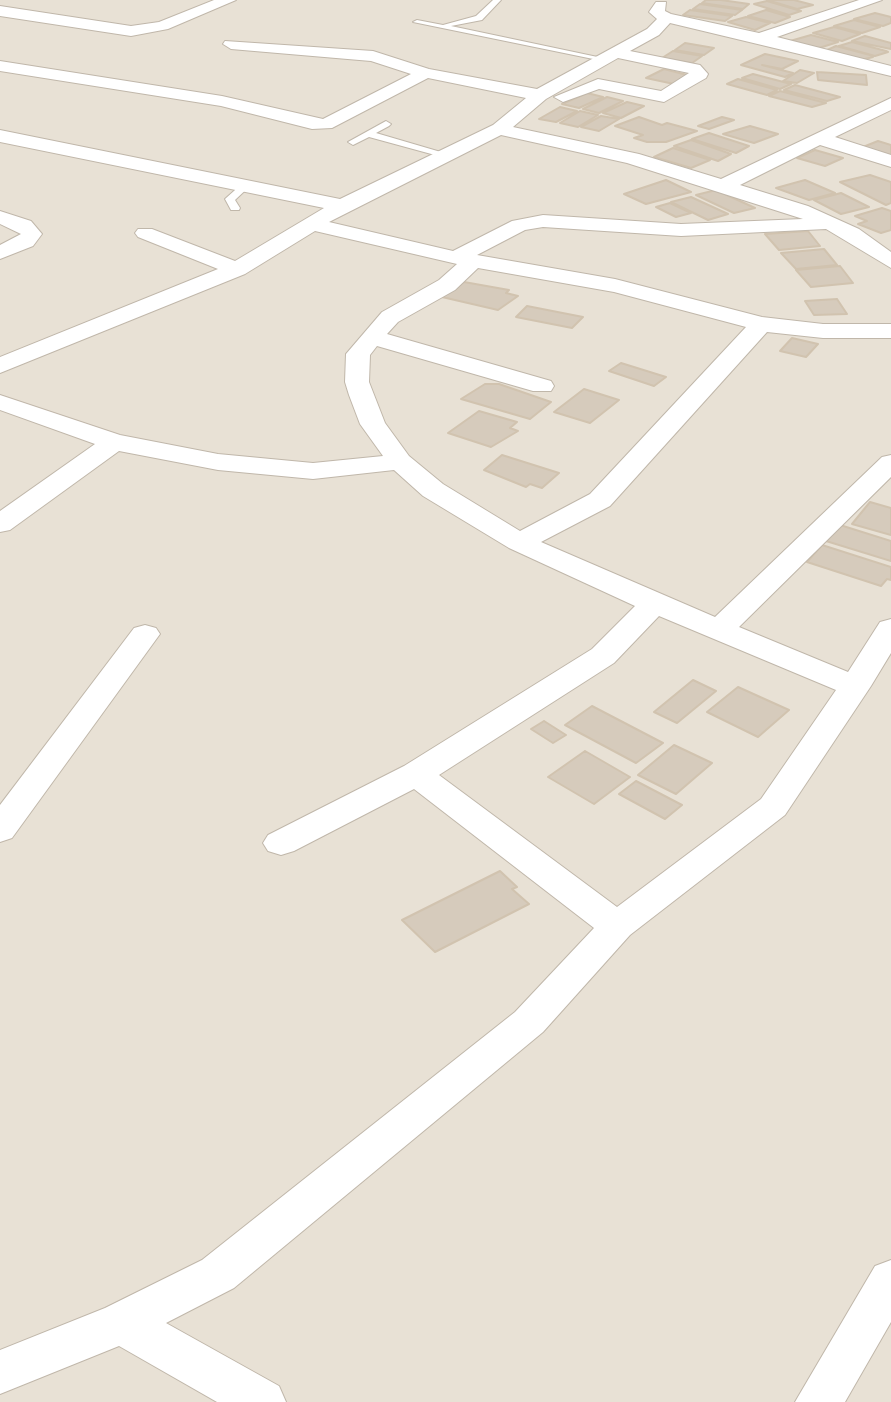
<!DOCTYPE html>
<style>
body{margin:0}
canvas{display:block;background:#f4f0e7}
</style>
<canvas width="891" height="1402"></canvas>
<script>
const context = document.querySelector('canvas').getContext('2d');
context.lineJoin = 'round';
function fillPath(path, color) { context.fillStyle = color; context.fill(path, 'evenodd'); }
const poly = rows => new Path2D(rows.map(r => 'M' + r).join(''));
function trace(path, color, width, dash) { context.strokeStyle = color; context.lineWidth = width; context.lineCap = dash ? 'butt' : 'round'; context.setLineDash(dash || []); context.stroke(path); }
fillPath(poly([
 [0,0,891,0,891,1402,0,1402]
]), '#e8e1d5');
const building = poly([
 [706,0,721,0,749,4,743,9,702,3,706,0],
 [767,0,794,0,813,5,797,9,767,0],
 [767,1,801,11,789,15,754,4,767,1],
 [700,4,742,10,735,15,693,9,700,4],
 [690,10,732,16,725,21,683,15,690,10],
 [766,10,790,17,775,23,748,16,766,10],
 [875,13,891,17,891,23,883,26,854,19,875,13],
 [746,17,770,23,755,30,728,22,746,17],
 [854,20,880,27,862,33,834,26,854,20],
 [834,27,860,34,842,41,813,33,834,27],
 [811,35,838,42,819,48,790,41,811,35],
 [865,36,891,43,891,49,852,41,865,36],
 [852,42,886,51,888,52,875,56,839,46,852,42],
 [685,43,714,48,704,55,675,50,685,43],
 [836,46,870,55,873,57,861,60,825,51,836,46],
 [673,51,702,56,692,63,662,58,673,51],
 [765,54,798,61,782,69,762,65,793,73,785,77,741,65,765,54],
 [664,69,691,76,674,84,646,78,664,69],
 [800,70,814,73,797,83,783,81,800,70],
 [817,72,866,75,867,85,818,80,817,72],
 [753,74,791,84,780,89,742,78,753,74],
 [738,79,777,90,767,95,727,84,738,79],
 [795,85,840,97,827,101,784,90,795,85],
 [780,91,826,103,812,107,769,96,780,91],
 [587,93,603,97,579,108,562,104,587,93],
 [607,97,623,101,599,113,583,109,607,97],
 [627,102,644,106,621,118,603,113,627,102],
 [560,107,577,111,556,122,539,119,560,107],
 [580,111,598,115,578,127,560,123,580,111],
 [601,116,619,119,599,131,581,127,601,116],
 [639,117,662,125,667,123,697,131,666,142,647,142,634,138,643,135,615,126,639,117],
 [722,117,734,120,709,129,698,126,722,117],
 [750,126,778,134,754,143,723,134,750,126],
 [709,133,749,146,736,153,692,139,709,133],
 [691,140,731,154,718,161,674,146,691,140],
 [878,141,891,145,891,155,863,147,878,141],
 [673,148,710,160,691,168,654,157,673,148],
 [815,150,843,158,825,166,797,158,815,150],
 [870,175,891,182,891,203,886,205,840,182,870,175],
 [666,180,691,192,646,204,624,194,666,180],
 [805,180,835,193,809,200,776,188,805,180],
 [716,190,755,208,734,213,696,195,716,190],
 [841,193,869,207,841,214,814,200,841,193],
 [691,197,728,214,708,220,671,202,691,197],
 [670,203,691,213,676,217,656,207,670,203],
 [882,208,891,211,891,230,881,233,858,224,867,221,855,216,882,208],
 [808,231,820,246,779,250,765,234,808,231],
 [824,249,837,265,796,269,781,253,824,249],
 [840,266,853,283,811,287,796,270,840,266],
 [464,282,509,290,506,293,518,296,498,310,442,297,464,282],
 [837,299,847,314,814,315,805,301,837,299],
 [527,306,583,317,572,328,516,317,527,306],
 [792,338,818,344,806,357,780,351,792,338],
 [621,363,666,377,654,386,609,371,621,363],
 [485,384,499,384,551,402,530,419,461,399,485,384],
 [584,389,619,400,590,423,554,412,584,389],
 [479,411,517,422,510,428,518,431,491,447,448,433,479,411],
 [502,455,559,473,542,488,530,484,526,487,484,470,502,455],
 [870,502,891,508,891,535,852,524,870,502],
 [840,525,891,541,891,561,826,541,840,525],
 [822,545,891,567,891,580,887,579,881,586,807,562,822,545],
 [693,680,716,691,677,723,654,712,693,680],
 [738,687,789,710,758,737,707,712,738,687],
 [592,706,663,743,636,763,565,725,592,706],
 [544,721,566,735,553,743,531,729,544,721],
 [674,745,712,763,676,794,638,775,674,745],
 [585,751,630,777,594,804,548,777,585,751],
 [636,781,682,805,665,819,619,794,636,781],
 [500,871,517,887,512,889,529,904,435,952,402,920,500,871]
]);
fillPath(building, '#d6cbbc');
trace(building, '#d1c3af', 2);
const lane = poly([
 [493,0,501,0,482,20,451,26,607,59,603,61,413,22,417,20,443,25,476,16,493,0],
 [386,121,391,124,389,126,376,133,451,155,446,158,369,137,353,145,348,142,386,121],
 [244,182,252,184,235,200,240,208,239,210,231,210,225,199,244,182]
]);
const street = poly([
 [214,0,236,0,168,29,131,36,0,16,0,6,131,26,159,22,214,0],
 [859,0,882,0,777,37,891,66,891,76,670,23,659,35,630,51,700,65,708,74,706,78,664,102,599,89,563,102,554,97,598,79,661,91,689,73,618,58,546,99,513,127,639,154,721,179,891,98,891,110,835,137,891,155,891,167,820,145,740,185,808,206,859,229,891,252,891,268,826,229,681,236,543,227,525,230,477,255,615,279,762,317,823,324,891,324,891,338,823,338,767,332,610,506,541,542,715,617,882,457,891,455,891,477,739,627,848,672,880,622,891,619,891,653,871,686,785,815,630,935,543,1032,234,1288,166,1323,279,1386,286,1402,217,1402,119,1346,0,1394,0,1350,105,1308,202,1260,515,1012,594,928,414,789,294,851,281,855,268,851,263,843,268,835,404,766,592,649,635,606,509,548,423,496,394,470,313,479,218,470,119,451,10,530,0,532,0,511,95,444,0,410,0,395,120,435,218,454,313,463,383,456,360,424,349,395,345,382,346,354,382,312,439,280,457,264,315,231,245,274,0,373,0,357,218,269,138,237,135,233,138,229,152,229,235,261,324,208,0,142,0,130,340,199,493,125,526,98,428,78,332,128,312,129,221,106,0,71,0,61,222,96,323,119,411,74,371,61,231,49,223,44,225,41,373,51,429,69,537,89,647,29,657,19,649,12,656,2,666,2,665,11,671,14,759,33,859,0],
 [501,135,627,163,803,219,681,224,543,215,512,221,453,251,329,222,501,135],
 [478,268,614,292,746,327,590,494,520,531,443,484,409,456,385,423,369,382,370,355,377,346,533,391,551,391,554,386,551,381,387,334,398,322,455,290,478,268],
 [659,616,836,690,761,799,617,907,439,775,614,663,659,616],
 [0,211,31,221,42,234,33,246,0,259,0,245,21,234,0,224,0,211],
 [145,625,156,628,160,634,12,838,0,842,0,805,134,628,145,625],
 [891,1260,891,1322,845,1402,795,1402,875,1266,891,1260]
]);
trace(lane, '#c0b7aa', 2);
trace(street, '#c0b7aa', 2);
fillPath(lane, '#fff');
fillPath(street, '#fff');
</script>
